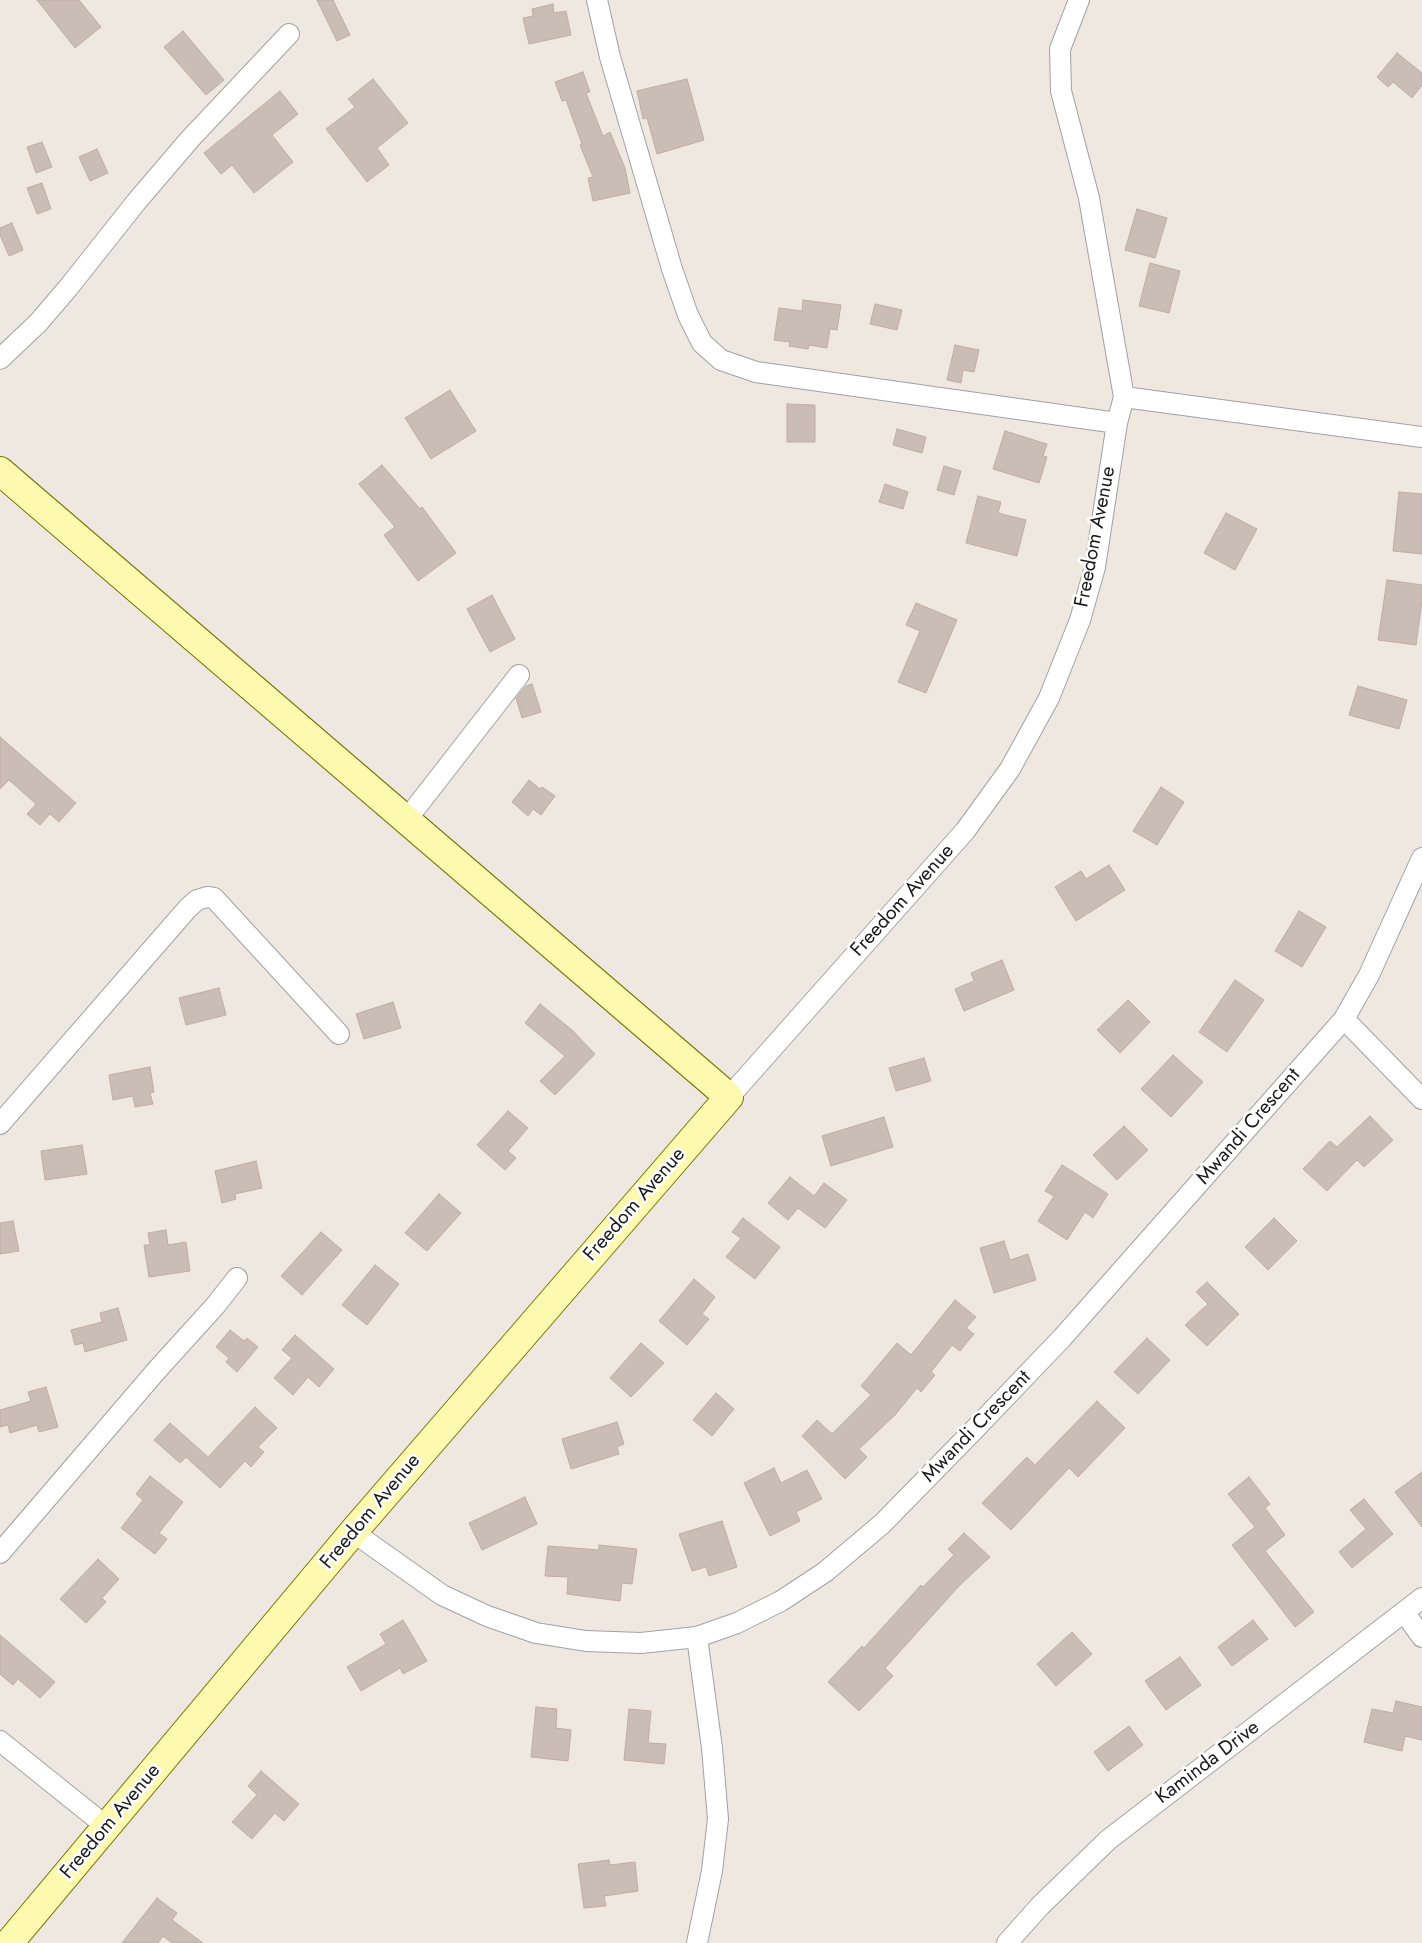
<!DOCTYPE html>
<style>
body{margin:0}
canvas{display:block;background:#eee8e0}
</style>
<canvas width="1422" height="1943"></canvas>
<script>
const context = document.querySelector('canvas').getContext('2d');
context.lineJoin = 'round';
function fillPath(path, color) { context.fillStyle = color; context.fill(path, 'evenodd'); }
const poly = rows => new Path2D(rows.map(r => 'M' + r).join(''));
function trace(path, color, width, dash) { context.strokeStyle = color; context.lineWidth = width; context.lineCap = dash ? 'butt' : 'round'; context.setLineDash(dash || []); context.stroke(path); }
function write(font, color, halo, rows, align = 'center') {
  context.font = font + ' Jost,sans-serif'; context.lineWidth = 5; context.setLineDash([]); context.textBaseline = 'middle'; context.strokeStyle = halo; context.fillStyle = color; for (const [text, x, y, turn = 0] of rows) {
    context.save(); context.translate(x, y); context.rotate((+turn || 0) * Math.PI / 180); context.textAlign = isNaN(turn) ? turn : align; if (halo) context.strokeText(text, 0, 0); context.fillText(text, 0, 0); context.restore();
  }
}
const building = poly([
 [37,0,79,0,101,27,75,48,37,0],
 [317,0,333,0,350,35,337,41,317,0],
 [553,4,554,13,566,11,571,35,529,44,523,18,533,16,532,9,553,4],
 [183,31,224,80,206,95,164,47,183,31],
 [1397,53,1422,73,1422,85,1412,98,1393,82,1388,87,1377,77,1397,53],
 [583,72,590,92,586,93,603,136,610,132,625,168,630,193,593,201,588,178,593,177,580,145,582,144,566,100,562,101,555,82,583,72],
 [373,79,408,123,377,148,389,165,367,182,326,129,355,107,348,99,373,79],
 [687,79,704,140,657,154,647,118,643,119,637,91,687,79],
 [280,91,298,114,272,135,293,162,254,193,232,165,221,174,204,153,280,91],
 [42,142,52,167,36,173,27,147,42,142],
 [97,149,108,173,90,181,79,157,97,149],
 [42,183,51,209,37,214,27,188,42,183],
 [1137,209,1167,218,1155,258,1125,250,1137,209],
 [12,223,23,250,9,256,0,235,0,228,12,223],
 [1150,263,1180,271,1169,313,1139,306,1150,263],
 [803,300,841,305,837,330,830,329,827,348,809,345,808,349,789,346,790,342,774,340,779,308,802,311,803,300],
 [875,304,902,310,897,330,870,324,875,304],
 [955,345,979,350,974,372,963,370,961,383,947,380,955,345],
 [450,390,476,431,431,459,405,418,450,390],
 [787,404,815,405,815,442,787,442,787,404],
 [897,429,926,437,922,453,893,445,897,429],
 [1005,431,1047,444,1043,456,1047,457,1039,483,993,469,1005,431],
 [382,465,420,509,422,507,456,553,418,581,384,535,395,527,359,484,382,465],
 [944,466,961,471,954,495,937,490,944,466],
 [885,484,908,492,903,509,879,502,885,484],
 [1399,492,1422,494,1422,554,1393,551,1399,492],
 [978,496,1001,502,998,513,1026,520,1017,556,966,543,978,496],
 [1226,513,1257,529,1235,570,1204,553,1226,513],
 [1387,580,1422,585,1422,601,1416,645,1378,640,1387,580],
 [492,595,515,639,490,652,467,609,492,595],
 [916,603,957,620,926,693,898,682,920,631,906,625,916,603],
 [532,684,541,712,522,718,516,698,526,686,532,684],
 [1358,686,1407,700,1399,729,1349,715,1358,686],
 [0,737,76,803,59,822,50,814,40,825,27,814,36,804,9,780,0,789,0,737],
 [529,780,540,789,542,787,555,796,541,815,533,809,528,816,512,802,529,780],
 [1161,787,1184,802,1157,845,1133,831,1161,787],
 [1109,865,1125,890,1076,921,1055,887,1081,871,1086,879,1109,865],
 [1299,911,1326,927,1302,967,1275,951,1299,911],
 [1002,960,1014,990,964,1011,955,989,974,981,971,973,1002,960],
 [1235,980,1264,1000,1227,1052,1199,1032,1235,980],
 [219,988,226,1015,186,1025,179,998,219,988],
 [1128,1000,1150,1022,1120,1053,1097,1030,1128,1000],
 [393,1002,401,1028,364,1039,356,1014,393,1002],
 [540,1004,572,1030,595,1054,555,1095,540,1081,565,1056,525,1023,540,1004],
 [1173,1055,1203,1082,1171,1117,1141,1089,1173,1055],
 [924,1058,931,1081,896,1091,889,1068,924,1058],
 [150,1067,154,1092,150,1093,153,1104,135,1107,133,1096,113,1100,109,1075,150,1067],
 [508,1111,528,1128,508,1151,516,1158,505,1170,477,1145,508,1111],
 [1370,1116,1393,1140,1364,1167,1357,1160,1327,1191,1303,1169,1330,1141,1337,1147,1370,1116],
 [884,1117,893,1147,831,1166,822,1136,884,1117],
 [1124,1126,1148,1150,1117,1180,1093,1155,1124,1126],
 [82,1145,87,1174,45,1180,41,1151,82,1145],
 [256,1161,262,1188,235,1194,236,1199,222,1203,215,1171,256,1161],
 [1062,1165,1108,1194,1093,1218,1085,1212,1067,1240,1038,1221,1054,1196,1045,1191,1062,1165],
 [790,1177,814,1196,824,1183,847,1200,825,1228,798,1208,788,1220,768,1203,790,1177],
 [439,1194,461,1213,427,1251,405,1233,439,1194],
 [743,1218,780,1247,755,1279,726,1257,741,1238,732,1232,743,1218],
 [1274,1218,1297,1241,1268,1270,1245,1247,1274,1218],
 [13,1221,19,1251,0,1254,0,1223,13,1221],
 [166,1230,168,1245,186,1242,190,1271,149,1277,144,1245,150,1245,148,1233,166,1230],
 [321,1232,342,1250,302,1295,281,1276,321,1232],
 [1004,1241,1010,1260,1028,1254,1036,1280,994,1293,980,1248,1004,1241],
 [375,1265,399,1284,367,1325,342,1305,375,1265],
 [694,1279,715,1297,702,1314,709,1319,687,1345,659,1321,694,1279],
 [1207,1282,1239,1314,1207,1346,1185,1325,1208,1304,1196,1292,1207,1282],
 [955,1300,976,1317,966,1328,974,1334,960,1351,952,1345,931,1372,935,1375,921,1392,917,1388,895,1415,859,1449,867,1457,845,1479,802,1436,817,1420,832,1434,871,1395,861,1386,897,1343,911,1355,955,1300],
 [118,1308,127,1340,85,1352,83,1343,75,1345,71,1330,102,1322,100,1313,118,1308],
 [230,1330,244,1341,247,1338,258,1347,237,1372,226,1362,229,1358,216,1347,230,1330],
 [295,1335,334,1369,319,1387,308,1377,293,1395,274,1378,292,1358,282,1350,295,1335],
 [1147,1338,1170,1360,1138,1394,1114,1372,1147,1338],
 [641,1343,664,1363,631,1397,610,1378,641,1343],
 [46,1387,58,1427,39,1432,37,1425,10,1433,8,1425,0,1427,0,1410,31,1401,28,1392,46,1387],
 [716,1393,734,1409,712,1436,693,1420,716,1393],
 [1097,1401,1125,1428,1078,1477,1069,1468,1011,1530,982,1503,1027,1457,1035,1465,1097,1401],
 [255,1407,277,1428,258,1447,264,1452,251,1467,245,1461,220,1488,186,1457,180,1463,154,1440,170,1423,208,1457,255,1407],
 [617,1422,624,1444,617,1447,619,1454,571,1469,562,1439,617,1422],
 [774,1468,781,1483,807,1470,822,1499,796,1512,800,1521,770,1536,744,1483,774,1468],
 [1422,1472,1422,1527,1395,1492,1422,1472],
 [150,1476,183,1502,159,1533,167,1539,155,1554,121,1528,143,1500,136,1494,150,1476],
 [1249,1477,1270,1504,1265,1508,1285,1535,1265,1551,1314,1612,1295,1627,1232,1545,1255,1527,1228,1494,1249,1477],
 [525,1497,537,1524,482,1550,469,1523,525,1497],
 [1364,1499,1393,1534,1352,1568,1339,1552,1366,1529,1350,1510,1364,1499],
 [722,1521,737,1567,709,1576,706,1567,692,1571,679,1534,722,1521],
 [964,1533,990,1557,959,1586,885,1668,893,1676,859,1711,828,1682,862,1646,864,1648,921,1585,923,1587,954,1555,948,1549,964,1533],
 [599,1545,637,1549,632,1584,622,1583,620,1601,567,1594,568,1577,545,1576,548,1546,599,1550,599,1545],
 [98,1559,119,1579,102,1598,106,1602,86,1623,60,1599,98,1559],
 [403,1620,427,1661,403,1674,400,1668,361,1691,347,1667,386,1644,380,1634,403,1620],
 [1253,1620,1268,1639,1232,1666,1218,1647,1253,1620],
 [1072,1632,1092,1654,1056,1686,1037,1664,1072,1632],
 [0,1635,55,1682,40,1698,18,1679,13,1685,0,1674,0,1635],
 [1180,1657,1201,1685,1166,1710,1145,1681,1180,1657],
 [1396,1701,1422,1707,1422,1740,1405,1736,1402,1751,1364,1742,1372,1709,1393,1713,1396,1701],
 [536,1707,557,1709,556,1728,571,1730,568,1761,531,1757,536,1707],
 [629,1709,651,1711,648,1743,666,1744,664,1764,624,1760,629,1709],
 [1129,1726,1143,1745,1108,1771,1094,1752,1129,1726],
 [261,1771,299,1804,284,1821,275,1813,252,1839,232,1822,257,1795,248,1786,261,1771],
 [609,1860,610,1865,635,1862,638,1891,604,1896,606,1906,584,1908,578,1864,609,1860],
 [157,1898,177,1913,172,1920,203,1943,172,1943,163,1936,158,1943,122,1943,157,1898]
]);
fillPath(building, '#cabdb6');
trace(building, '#c0aca1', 1);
const minor = poly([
 [597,0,610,57,672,269,688,315,702,343,721,360,756,372,1117,423],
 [0,359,38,323,68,288,137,201,190,139,289,34],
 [1124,397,1422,437],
 [407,819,519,675],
 [1344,1019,1422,1099],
 [729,1097,965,831,1010,769,1049,698,1080,620,1095,567,1117,423,1124,397,1089,198,1061,91,1060,49,1079,0],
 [0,1124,188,908,197,900,207,897,214,898,339,1034],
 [353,1532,442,1595,487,1616,536,1633,586,1641,641,1643,697,1637,737,1623,781,1601,825,1572,882,1524,972,1432,1062,1338,1344,1019,1369,975,1422,858],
 [0,1553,157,1370,215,1306,237,1278],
 [1404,1612,1422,1637],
 [697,1637,712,1748,718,1819,712,1871,697,1943],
 [0,1741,107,1827],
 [1007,1943,1040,1906,1108,1840,1422,1598]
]);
const secondary = poly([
 [0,471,729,1097,353,1532,9,1943]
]);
trace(minor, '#a2a2a2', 22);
trace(secondary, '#747500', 30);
trace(minor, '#fff', 20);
trace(secondary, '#fdf9ae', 28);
write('20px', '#1b1b1b', '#fff', [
 ["Freedom Avenue",1096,537,-79],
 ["Freedom Avenue",903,901,-48],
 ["Mwandi Crescent",1249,1127,-49],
 ["Freedom Avenue",635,1205,-49],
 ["Mwandi Crescent",977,1427,-46],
 ["Freedom Avenue",371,1512,-50],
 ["Kaminda Drive",1208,1763,-37],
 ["Freedom Avenue",111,1822,-50]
]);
</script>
